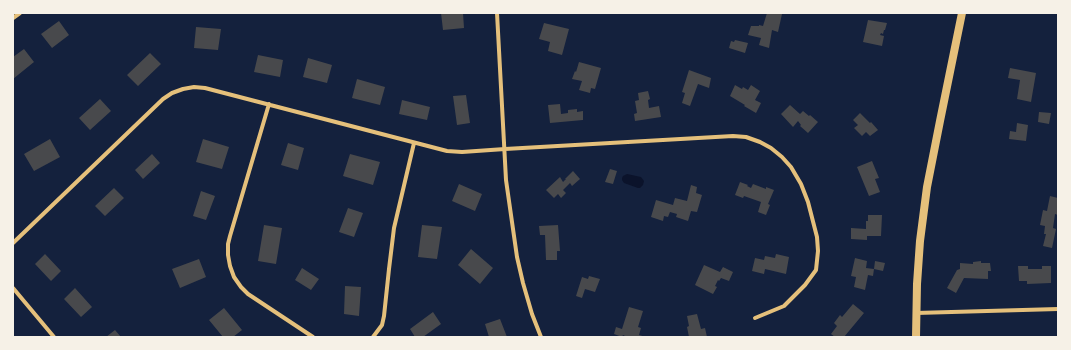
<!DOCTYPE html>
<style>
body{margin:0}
#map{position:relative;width:1071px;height:350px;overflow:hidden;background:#14213d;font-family:Cabin,sans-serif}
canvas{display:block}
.frame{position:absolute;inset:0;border:14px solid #f6f1e7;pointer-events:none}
</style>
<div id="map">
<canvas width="1071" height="350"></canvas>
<div class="frame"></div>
</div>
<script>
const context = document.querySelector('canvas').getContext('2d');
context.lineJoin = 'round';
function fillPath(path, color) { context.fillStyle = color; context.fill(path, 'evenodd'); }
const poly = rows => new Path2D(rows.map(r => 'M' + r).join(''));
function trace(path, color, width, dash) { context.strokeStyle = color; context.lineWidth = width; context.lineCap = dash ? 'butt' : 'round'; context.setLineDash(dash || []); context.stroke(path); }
fillPath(poly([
 [627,174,641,177,644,181,643,185,640,188,638,188,624,183,622,180,622,178,623,176]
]), '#0b132b');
fillPath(poly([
 [441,13,463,13,464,28,443,30],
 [767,13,777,13,782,14,778,32,772,30,769,48,759,45,761,38,748,35,751,26,759,26,759,25,763,26],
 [868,20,887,23,885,30,884,30,883,34,881,33,880,35,884,36,882,46,863,42],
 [59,21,69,35,52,48,41,34],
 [544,23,569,29,562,55,548,51,550,42,539,39],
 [196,27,221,29,218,50,194,48],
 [735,40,748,43,745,53,729,48,731,41,734,42],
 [24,49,34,62,13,79,13,57],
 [150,53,161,64,138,86,127,75],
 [258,55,283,60,280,77,254,72],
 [308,58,332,65,327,83,303,77],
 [579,62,601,68,595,89,591,88,590,93,579,90,582,81,572,79,575,71,576,72],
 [1010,68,1036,73,1031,102,1017,99,1020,80,1008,78],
 [689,70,711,78,709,88,698,84,690,106,682,103,685,93,682,92],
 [357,79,385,87,380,105,352,98],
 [735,85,742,89,743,87,748,90,751,85,760,91,755,100,761,103,756,113,744,106,745,105,730,96],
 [648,91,650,99,648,100,649,108,659,106,661,117,635,121,634,114,637,113,635,101,639,100,638,93],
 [466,95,470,123,457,125,453,96],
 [100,99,111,111,90,130,79,118],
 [402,100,430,107,427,120,399,114],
 [560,104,561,114,568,113,568,110,577,109,577,112,583,111,583,120,550,123,548,105],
 [790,105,800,114,803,111,809,116,810,115,818,122,808,133,800,126,801,125,798,121,793,127,781,114],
 [1039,112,1051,113,1049,124,1038,122],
 [860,113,870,123,871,122,878,130,870,136,866,132,862,136,854,128,858,125,853,120],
 [1017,123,1028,125,1026,141,1009,139,1010,131,1016,132],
 [50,139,60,157,34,171,24,154],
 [203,139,229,147,222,169,196,162],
 [288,143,304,148,298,170,281,165],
 [152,154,160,163,143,179,135,170],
 [350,154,380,162,373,185,343,176],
 [872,161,879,178,875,179,880,192,869,196,857,167],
 [610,169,617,171,613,184,605,182],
 [573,171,580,179,572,186,570,183,563,190,566,193,561,198,558,194,554,198,546,190,560,177,563,182,566,179,565,179],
 [740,182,748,185,747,186,751,188,753,184,766,189,766,187,774,190,768,204,770,205,766,215,758,212,761,202,744,196,743,198,735,195],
 [459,184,482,194,475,211,452,201],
 [691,185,697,187,696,193,702,195,697,212,691,211,688,221,676,217,677,214,670,212,668,217,664,216,663,221,651,217,656,200,673,205,675,198,687,201],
 [114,188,124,198,105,216,95,206],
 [201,191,215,196,206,220,193,216],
 [1050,196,1058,198,1058,215,1055,214,1053,228,1056,229,1052,248,1043,246,1046,234,1044,234,1045,226,1040,225,1043,210,1047,211],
 [348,208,363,213,354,237,339,232],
 [868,215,882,215,881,236,867,236,867,240,851,239,851,228,866,229,866,221,868,221],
 [264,225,282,228,276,264,258,261],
 [422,225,442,227,437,259,418,257],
 [558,225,560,251,557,251,557,260,546,260,545,235,540,235,539,226],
 [471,249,493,268,480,284,458,265],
 [45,254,61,271,51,281,35,264],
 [776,254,789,257,786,274,765,269,764,274,752,271,755,258,764,260,765,256,775,258],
 [855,258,867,261,866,268,874,269,873,276,868,275,865,290,854,287,856,277,851,276],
 [199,259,206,277,180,288,172,269],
 [875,261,885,263,883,271,874,269],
 [981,261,981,263,990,263,991,271,988,271,988,279,964,278,956,293,947,288,957,270,960,269,960,263,973,264,973,262],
 [704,265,720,272,723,267,733,272,729,281,721,278,719,281,718,280,715,286,717,287,713,294,695,285],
 [1018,266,1028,266,1028,269,1042,269,1042,266,1051,266,1051,283,1027,284,1027,281,1019,281],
 [302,268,319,279,311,290,295,280],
 [589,276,600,279,595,292,585,289,582,298,576,296,582,277,588,279],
 [345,286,361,287,359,316,344,314],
 [75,288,92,307,81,317,64,299],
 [853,304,864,313,844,337,835,337,831,334,837,326,834,323,840,315,842,317],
 [629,307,643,311,638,327,641,328,639,335,646,337,627,337,623,335,622,337,614,334,616,327,622,329],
 [224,308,242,330,233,337,223,337,209,320],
 [433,312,441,324,423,337,415,337,410,329],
 [697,314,701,329,705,328,707,337,689,337,687,327,689,326,687,316],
 [500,319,507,337,489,337,485,324],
 [115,330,121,337,106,337]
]), '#48494c');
trace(poly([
 [497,13,506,180,517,257,523,283,532,314,541,337],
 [13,18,20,13],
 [269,104,230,236,228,244,228,255,230,266,234,277,241,287,248,294,313,337],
 [13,243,163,99,172,93,183,89,194,87,205,88,447,151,462,152,505,149,733,136,746,137,760,142,771,148,782,157,791,167,801,184,808,202,817,237,818,251,816,270,805,285,784,306,755,318],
 [13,288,54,337],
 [916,313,1058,309],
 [373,337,382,325,384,316,389,269,394,228,414,143]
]), '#e5c07b', 4);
trace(poly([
 [916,337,917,284,920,241,927,187,940,121,962,13]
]), '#e5c07b', 8);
</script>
